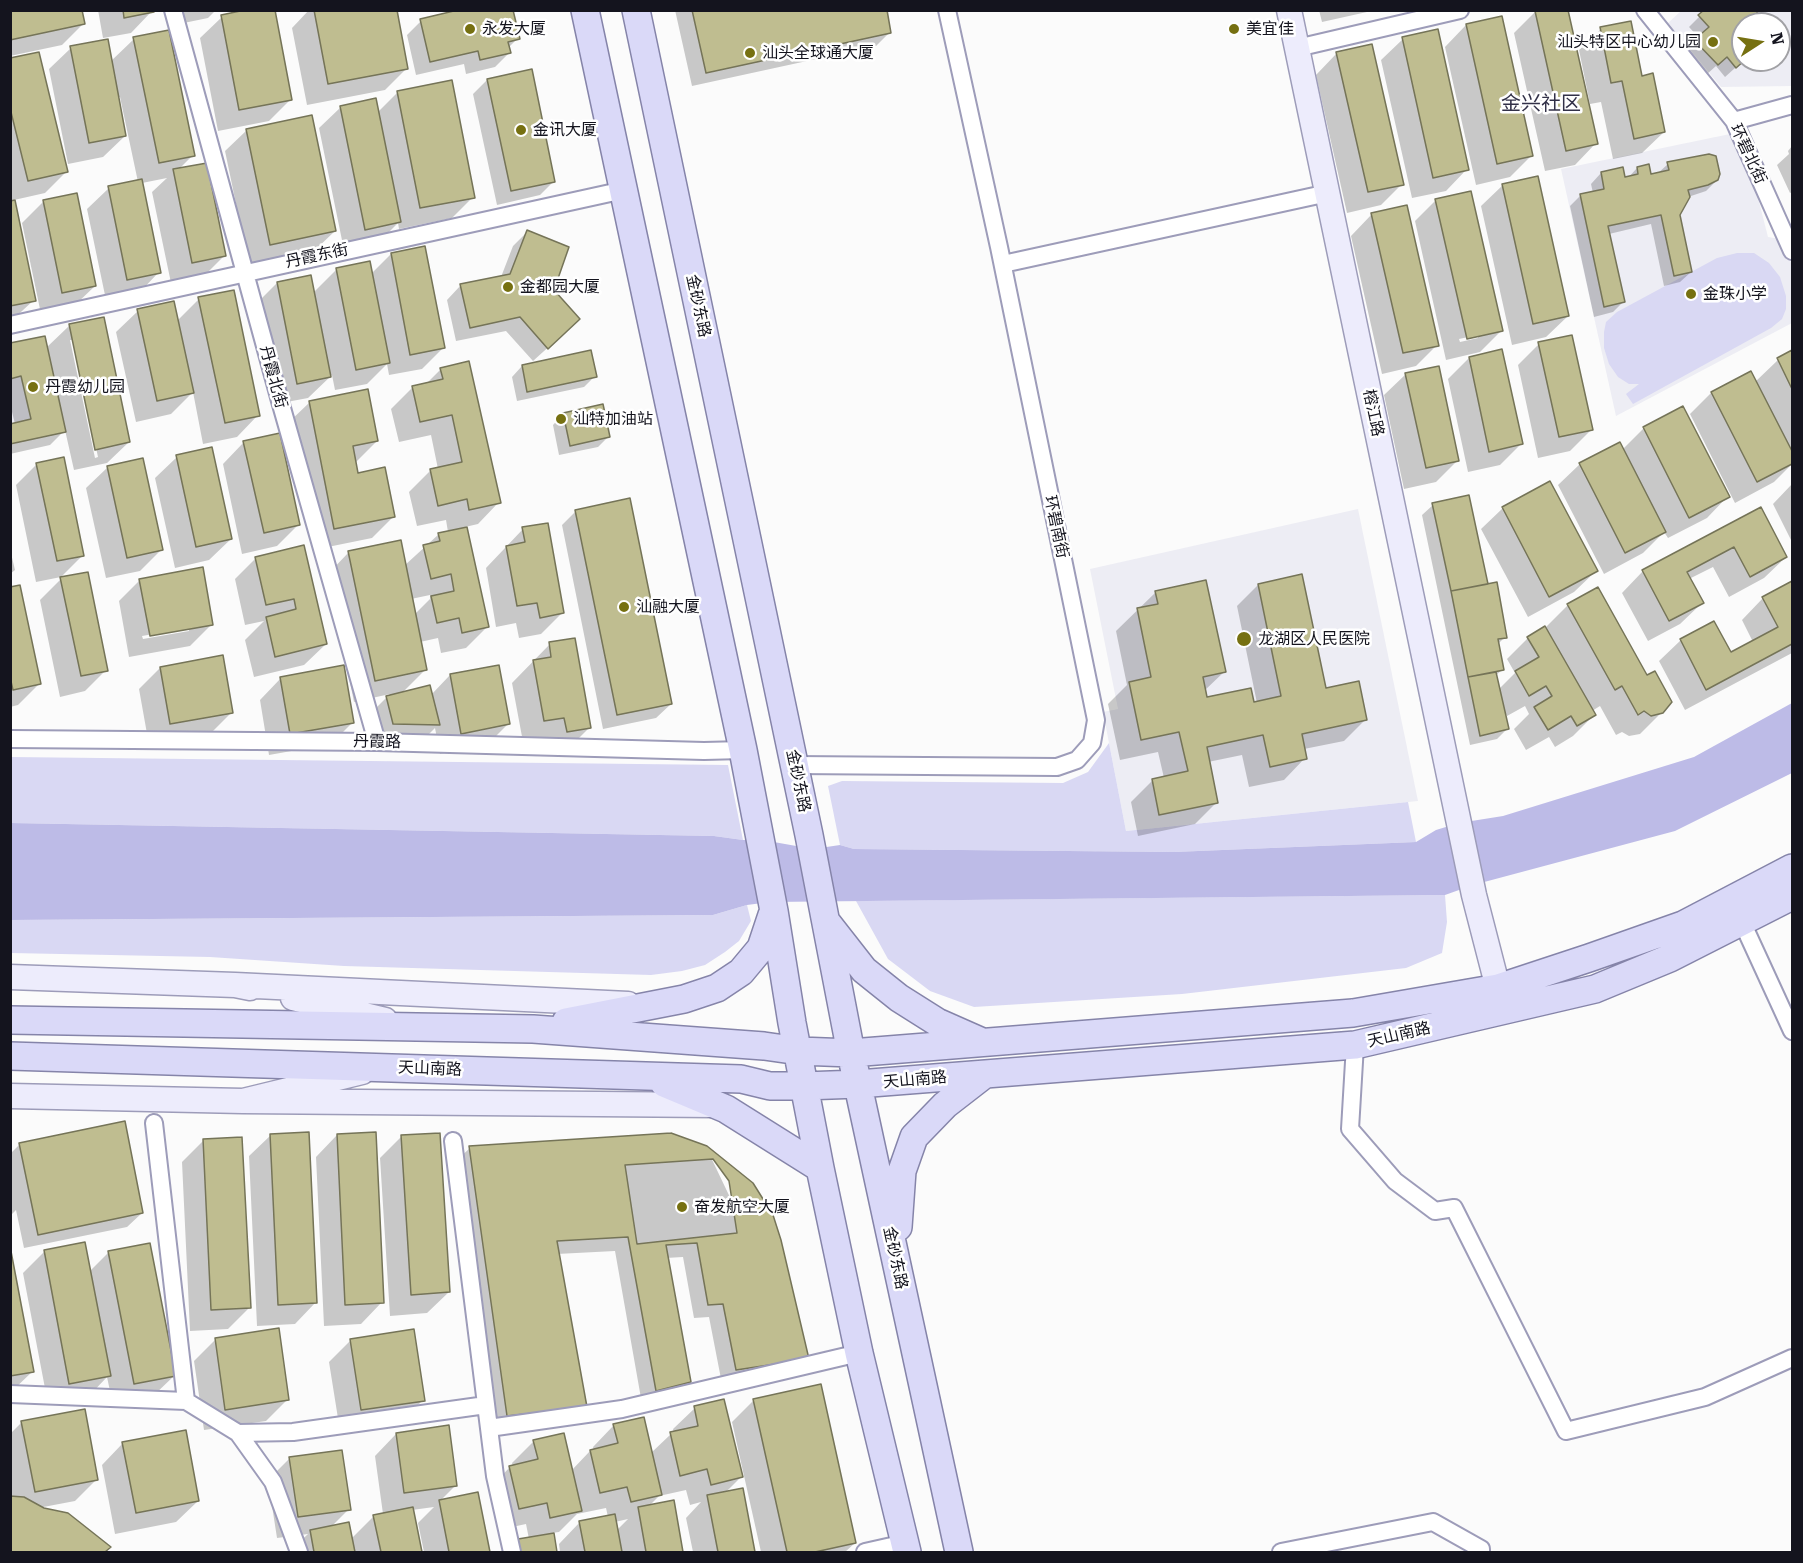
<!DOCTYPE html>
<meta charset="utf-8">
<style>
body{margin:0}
#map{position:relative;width:1803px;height:1563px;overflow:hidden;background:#fbfbfb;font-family:"Roboto Serif",serif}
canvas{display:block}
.frame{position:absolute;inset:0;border:12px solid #14141e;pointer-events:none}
.north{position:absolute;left:1731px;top:12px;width:60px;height:60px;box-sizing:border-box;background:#fff;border:2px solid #a1a1a5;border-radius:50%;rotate:78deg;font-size:16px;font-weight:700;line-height:24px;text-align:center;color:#14141e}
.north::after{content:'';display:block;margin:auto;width:21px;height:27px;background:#767011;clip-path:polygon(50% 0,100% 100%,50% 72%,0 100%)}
</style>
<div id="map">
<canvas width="1803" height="1563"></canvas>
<div class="frame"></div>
<div class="north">N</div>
</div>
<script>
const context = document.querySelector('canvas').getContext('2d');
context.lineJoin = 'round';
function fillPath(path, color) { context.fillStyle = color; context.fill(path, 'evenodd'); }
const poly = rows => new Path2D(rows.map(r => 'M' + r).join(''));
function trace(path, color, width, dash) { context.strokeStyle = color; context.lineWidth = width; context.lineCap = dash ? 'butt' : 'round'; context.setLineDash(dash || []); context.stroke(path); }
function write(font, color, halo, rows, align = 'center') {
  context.font = font + ' "Roboto Serif","Noto Sans SC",serif'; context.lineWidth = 5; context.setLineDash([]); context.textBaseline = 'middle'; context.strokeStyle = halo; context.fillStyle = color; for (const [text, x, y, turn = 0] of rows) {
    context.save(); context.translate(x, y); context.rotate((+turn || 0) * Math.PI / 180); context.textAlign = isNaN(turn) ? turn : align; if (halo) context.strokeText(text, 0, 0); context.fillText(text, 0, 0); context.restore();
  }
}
fillPath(poly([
 [1681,11,1792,11,1792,86,1721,87,1668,23],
 [1743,24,1779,24,1779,60,1743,60],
 [1730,134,1756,190,1768,237,1780,239,1792,265,1792,323,1616,416,1561,169],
 [45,336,66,432,11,444,10,343],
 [1358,509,1418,801,1126,831,1103,712,1118,709,1090,569]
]), '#ededf4');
fillPath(poly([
 [1737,253,1754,253,1769,263,1780,277,1786,296,1786,309,1782,319,1771,328,1633,404,1626,394,1639,384,1629,384,1618,377,1609,364,1604,348,1604,332,1606,322,1617,312,1717,258],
 [1109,743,1126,831,1408,802,1416,842,1174,852,854,849,840,845,828,786,842,781,1063,783,1088,772],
 [11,757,728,765,743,840,714,836,11,823],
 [1445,895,1447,922,1442,953,1406,968,1182,994,974,1007,930,991,888,959,856,901],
 [747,905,751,921,739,941,725,952,705,965,682,971,651,975,344,966,210,957,11,953,11,920,713,915]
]), '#d9d8f3');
fillPath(poly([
 [1792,703,1792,773,1675,831,1473,885,1445,895,770,902,747,905,713,915,11,920,11,823,714,836,743,840,757,839,813,849,840,845,854,849,1174,852,1416,842,1436,830,1459,823,1503,816,1694,757]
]), '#bdbbe7');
fillPath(poly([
 [10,10,84,23,62,45,10,56],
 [98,10,152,10,152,11,131,33,103,38],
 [171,10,216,10,208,18,174,25],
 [309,10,395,10,406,69,385,90,307,105,292,28],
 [452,10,511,10,518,38,508,48,509,53,495,67,466,74,464,64,416,75,407,35,421,21,453,13],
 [675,10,885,10,890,32,876,46,692,86],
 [1319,10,1376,10,1322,22],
 [1541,10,1567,10,1596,143,1575,165,1545,171,1514,33,1535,12],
 [1706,10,1755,24,1743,24,1744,60,1725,77,1716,66,1706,75,1685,51,1699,38,1689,27],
 [222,17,290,100,269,121,218,131,200,38],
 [1466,25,1531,156,1510,177,1476,185,1445,47],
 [1601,29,1641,77,1664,132,1642,153,1613,159,1601,102,1590,104,1579,50],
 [134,39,193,155,178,170,224,256,203,277,171,283,152,192,167,178,142,183,159,272,138,294,106,300,87,209,109,188,138,182,120,97,117,97,125,136,103,157,68,164,49,69,71,48,110,62],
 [1403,39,1467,169,1446,191,1412,198,1381,60],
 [1337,53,1402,184,1381,205,1347,213,1316,75],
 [10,60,66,172,45,193,14,200,34,300,10,322],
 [487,80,554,181,540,195,497,205,473,94],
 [398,92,473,197,452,218,399,229,398,223,378,243,344,250,319,128,341,107,377,113],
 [247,130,335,231,313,252,249,266,225,151],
 [1792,146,1792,192,1790,193,1777,165,1789,154,1788,151],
 [1668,164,1717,180,1706,191,1688,197,1679,215,1691,272,1680,282,1664,286,1651,224,1609,234,1623,302,1613,312,1594,317,1570,206,1580,196,1593,193,1591,184,1601,173,1623,179,1628,178,1637,168,1650,176,1657,174],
 [1503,185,1568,316,1546,337,1512,345,1481,206],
 [1436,200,1501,331,1480,352,1446,360,1415,221],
 [1478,335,1478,338,1460,342,1459,339],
 [44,201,95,286,73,307,41,314,22,223],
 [1372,214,1437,345,1416,366,1382,374,1351,236],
 [527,232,553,290,564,333,533,361,506,331,456,341,447,300,461,285,501,277,513,246],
 [391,254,443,348,422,369,389,375,387,364,367,384,335,390,332,375,308,398,276,404,256,304,277,283,313,293,337,269,371,274],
 [199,299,258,415,237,437,203,444,193,392,171,414,136,422,116,332,138,311,176,322],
 [69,326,129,442,107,463,74,470,65,430,50,445,10,454,10,425,15,424,10,404,10,345,46,348],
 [70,340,73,340,98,457,95,458],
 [1539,344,1591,430,1570,451,1538,458,1518,365],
 [1792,352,1792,464,1774,482,1735,503,1690,414,1711,393,1751,373,1755,382,1778,360],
 [1469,358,1521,444,1500,465,1468,472,1448,379],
 [522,366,595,376,584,387,517,401,512,377],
 [441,369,499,502,478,524,465,527,488,626,466,648,441,653,438,638,420,642,425,670,402,693,431,695,450,675,508,724,487,745,440,754,435,728,417,746,372,745,366,718,390,694,354,702,328,574,349,552,404,566,439,534,448,532,446,520,417,526,409,492,430,471,438,469,431,435,399,442,391,409,413,387,426,384],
 [430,595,430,599,414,615,411,599],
 [1406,374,1458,460,1436,482,1404,489,1384,395],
 [310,402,377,441,355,463,357,474,393,517,372,538,313,550,288,423],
 [563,414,609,436,598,447,559,455,553,425],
 [1644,428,1728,496,1707,518,1668,538,1664,532,1643,553,1604,574,1558,485,1580,464,1622,450],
 [244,442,298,525,277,546,242,554,223,464],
 [177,457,231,539,209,560,175,568,155,478],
 [37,464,83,555,61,577,36,582,16,485],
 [108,467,162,549,140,571,106,578,86,488],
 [1792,484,1792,542,1773,504],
 [1433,505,1487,585,1505,637,1497,645,1502,670,1495,676,1498,690,1515,673,1507,659,1528,638,1544,629,1568,605,1597,589,1662,712,1640,734,1629,736,1622,732,1616,735,1600,706,1592,711,1594,715,1573,736,1555,747,1549,737,1526,750,1514,729,1529,714,1525,706,1507,716,1504,710,1507,729,1497,739,1470,745,1422,515],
 [1503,508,1596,571,1574,592,1528,617,1481,529],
 [1761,509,1786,557,1764,578,1729,597,1713,567,1689,579,1702,603,1680,624,1648,641,1622,593,1643,571],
 [576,511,671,704,656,718,603,729,562,525],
 [523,529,563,612,541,634,519,638,516,623,496,627,486,568],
 [303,547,326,644,304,665,254,677,245,640,264,621,245,625,235,579,256,558],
 [10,549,15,570,10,574],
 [61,579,106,670,85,691,60,697,40,600],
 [140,580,212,624,190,646,129,657,119,601],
 [189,628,189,631,143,639,142,636],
 [1792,583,1792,653,1685,710,1659,661,1681,640,1730,654,1753,642,1742,620,1763,598],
 [1258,585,1324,690,1366,719,1344,741,1304,749,1305,758,1284,780,1249,787,1242,755,1208,762,1217,802,1195,824,1138,836,1131,802,1153,780,1164,778,1158,752,1120,760,1108,704,1127,685,1116,631,1156,592,1224,672,1204,691,1206,699,1257,703,1237,606],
 [10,589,39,684,18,705,10,707],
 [550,644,589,728,568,749,546,753,543,738,523,742,512,683],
 [160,668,232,712,210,734,149,745,139,689],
 [281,678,352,723,331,744,269,755,260,700],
 [271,1135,316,1302,295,1324,257,1326,249,1156],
 [337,1135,382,1302,361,1324,324,1326,316,1157],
 [401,1137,449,1292,427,1313,390,1316,380,1158],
 [204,1140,249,1308,228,1329,190,1331,182,1162],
 [20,1144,142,1213,127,1227,24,1248,16,1210,10,1216,10,1154],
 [706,1147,807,1359,722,1384,709,1317,694,1318,683,1257,666,1258,689,1382,675,1396,642,1404,615,1251,557,1254,585,1407,493,1430,455,1162,470,1148],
 [45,1251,89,1272,109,1252,174,1376,152,1397,113,1405,107,1377,88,1397,48,1404,23,1273],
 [10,1254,33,1371,10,1393],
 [215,1340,288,1399,266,1421,204,1430,194,1361],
 [351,1340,423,1400,402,1421,340,1431,329,1362],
 [820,1386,855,1543,845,1552,761,1552,732,1422,753,1401],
 [695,1408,741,1477,725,1493,742,1490,753,1552,693,1552,686,1518,701,1502,690,1505,686,1490,659,1496,649,1506,673,1502,682,1552,560,1552,559,1544,580,1522,608,1517,606,1508,577,1514,559,1532,552,1533,556,1552,506,1552,518,1541,529,1539,526,1524,498,1530,489,1489,510,1467,513,1467,512,1463,534,1441,571,1471,590,1451,594,1451,593,1447,614,1425,651,1453,671,1434,674,1433,673,1429],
 [628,1519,617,1530,615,1522],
 [22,1422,97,1479,75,1501,38,1508,109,1547,104,1552,10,1552,10,1434],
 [396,1434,456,1485,440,1501,477,1494,489,1552,424,1552,418,1523,434,1507,412,1510,420,1552,289,1552,308,1534,277,1538,268,1480,290,1458,349,1509,331,1527,351,1539,374,1516,383,1514,375,1456],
 [123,1443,198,1501,176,1522,115,1534,102,1465]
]), '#0003');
const building = poly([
 [10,10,82,10,85,24,10,40,10,10],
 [123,10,154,10,154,12,124,18,123,10],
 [245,10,275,10,292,100,239,110,221,15,245,10],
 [314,10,397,10,408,69,328,84,314,10],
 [458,10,513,10,520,39,508,42,511,53,480,60,478,51,430,62,420,19,458,10],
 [692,10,887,10,891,33,706,73,692,10],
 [1568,10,1598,144,1566,151,1535,11,1568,10],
 [1704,10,1755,10,1763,19,1757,24,1743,24,1743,60,1745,60,1736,68,1727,57,1718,65,1694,40,1709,27,1698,15,1704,10],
 [1502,16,1533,156,1497,164,1466,24,1502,16],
 [1631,21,1642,76,1653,73,1665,132,1634,139,1622,81,1611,83,1600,27,1631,21],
 [1438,29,1469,170,1433,178,1402,37,1438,29],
 [169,30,195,156,159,163,133,37,169,30],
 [108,39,126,136,89,143,70,46,108,39],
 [1372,44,1404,185,1368,192,1336,52,1372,44],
 [39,52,68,172,28,181,10,108,10,58,39,52],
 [532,69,555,182,511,191,487,79,532,69],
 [452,80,475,198,420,208,397,91,452,80],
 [376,98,401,222,365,230,340,106,376,98],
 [312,115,336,231,270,245,246,129,312,115],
 [1709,154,1716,156,1720,174,1718,180,1708,185,1688,190,1690,197,1680,215,1692,272,1674,276,1661,215,1608,226,1625,302,1604,307,1580,194,1604,189,1601,172,1623,167,1625,177,1638,174,1637,167,1649,164,1651,174,1669,170,1667,162,1709,154],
 [207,163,226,256,192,263,173,169,207,163],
 [1538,176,1569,316,1533,324,1502,184,1538,176],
 [142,179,161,273,127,280,108,186,142,179],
 [1471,191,1503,331,1467,339,1435,199,1471,191],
 [77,193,96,286,62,293,43,200,77,193],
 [15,200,36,301,10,306,10,201,15,200],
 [1407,205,1439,346,1403,353,1371,213,1407,205],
 [527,230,569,247,554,290,580,319,548,349,520,317,470,328,460,284,510,274,527,230],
 [425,246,445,348,410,355,391,253,425,246],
 [370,261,390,363,356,370,336,268,370,261],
 [311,275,331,377,297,384,277,282,311,275],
 [234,290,260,416,225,423,198,297,234,290],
 [174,301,194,393,157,401,137,309,174,301],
 [104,317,130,442,95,450,69,324,104,317],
 [1572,335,1593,430,1559,437,1538,342,1572,335],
 [45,336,66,432,10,444,10,424,31,419,21,376,10,379,10,343,45,336],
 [1502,349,1523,444,1489,452,1469,357,1502,349],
 [591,350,597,377,527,392,522,365,591,350],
 [1792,350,1792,389,1777,358,1792,350],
 [469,361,501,503,469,510,467,499,438,506,430,469,462,462,452,415,420,422,412,386,443,379,440,368,469,361],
 [1439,366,1459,461,1426,468,1405,373,1439,366],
 [1751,371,1792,451,1792,464,1757,482,1711,392,1751,371],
 [368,389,378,441,353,446,358,473,385,467,395,517,334,529,309,401,368,389],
 [603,404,610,437,570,446,563,413,603,404],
 [1683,406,1730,497,1689,518,1643,427,1683,406],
 [280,433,300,525,264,533,243,441,280,433],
 [1620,442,1666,532,1625,553,1579,463,1620,442],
 [212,447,232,539,196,547,176,455,212,447],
 [64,457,84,556,57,561,36,463,64,457],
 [143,458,163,550,127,558,107,466,143,458],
 [1550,481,1598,571,1549,597,1502,507,1550,481],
 [1469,495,1488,584,1451,591,1432,503,1469,495],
 [630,498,672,704,617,715,575,510,630,498],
 [1761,507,1787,557,1750,577,1734,547,1687,572,1704,603,1669,621,1642,570,1761,507],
 [548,523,564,613,540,618,537,603,517,606,506,546,525,542,522,527,548,523],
 [467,527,489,627,462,633,459,618,437,623,431,596,454,591,451,574,431,579,423,545,440,541,438,533,467,527],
 [401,540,427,670,375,681,348,551,401,540],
 [304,545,327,644,275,657,266,617,296,609,294,599,266,605,255,557,304,545],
 [203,567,213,625,150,636,139,579,203,567],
 [88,572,108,671,81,676,60,577,88,572],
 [1302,574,1326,688,1359,681,1367,720,1302,734,1307,759,1270,767,1263,735,1207,747,1218,803,1159,815,1152,779,1188,771,1179,732,1141,740,1129,682,1151,677,1137,608,1158,604,1155,591,1206,580,1226,672,1203,677,1207,697,1251,688,1254,702,1281,696,1258,584,1302,574],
 [1792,581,1792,644,1706,690,1680,639,1714,621,1731,652,1778,627,1762,597,1792,581],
 [1497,582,1507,638,1498,639,1504,670,1468,677,1451,591,1497,582],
 [20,585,41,684,13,690,10,677,10,587,20,585],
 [1598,587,1647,675,1655,671,1672,702,1663,713,1651,716,1644,711,1638,715,1622,686,1615,690,1567,604,1598,587],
 [1545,626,1596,715,1577,726,1571,716,1548,730,1534,707,1552,696,1546,686,1529,696,1515,671,1539,657,1527,637,1545,626],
 [575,638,591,728,567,732,564,718,544,721,533,660,551,657,549,642,575,638],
 [223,655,233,713,170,724,160,667,223,655],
 [344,665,354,723,290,734,280,677,344,665],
 [499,665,510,724,461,734,450,674,499,665],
 [1496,672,1509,729,1480,736,1468,677,1496,672],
 [430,685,440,725,393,724,386,696,430,685],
 [125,1121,143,1213,38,1235,19,1143,125,1121],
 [309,1132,317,1303,278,1305,270,1134,309,1132],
 [376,1132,384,1303,345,1305,337,1134,376,1132],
 [440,1133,450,1292,411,1295,401,1135,440,1133],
 [671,1133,707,1146,753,1183,773,1215,781,1240,809,1359,736,1370,723,1304,708,1305,697,1243,666,1245,691,1382,656,1391,628,1237,557,1241,587,1407,507,1416,469,1146,671,1133],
 [242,1137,251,1308,211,1310,203,1139,242,1137],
 [713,1159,729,1181,737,1233,637,1244,625,1165,713,1159],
 [85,1242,111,1376,69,1384,44,1250,85,1242],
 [150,1243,176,1376,134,1384,108,1251,150,1243],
 [10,1246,34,1372,10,1376,10,1246],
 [279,1328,289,1400,225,1410,215,1338,279,1328],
 [414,1329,425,1401,361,1410,350,1339,414,1329],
 [821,1384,856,1543,815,1552,787,1552,753,1399,821,1384],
 [724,1399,743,1477,711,1485,707,1469,680,1476,670,1432,698,1426,694,1406,724,1399],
 [85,1409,98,1480,35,1492,21,1421,85,1409],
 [644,1417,662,1495,631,1502,627,1487,600,1493,590,1450,618,1443,613,1424,644,1417],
 [449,1425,457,1486,404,1493,396,1433,449,1425],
 [186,1430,199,1501,136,1513,122,1442,186,1430],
 [564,1433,582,1511,550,1518,547,1503,519,1509,509,1466,538,1459,533,1440,564,1433],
 [342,1450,351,1510,298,1517,289,1457,342,1450],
 [743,1488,755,1552,718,1552,707,1495,743,1488],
 [478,1492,490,1552,449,1552,439,1500,478,1492],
 [10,1496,24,1497,44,1508,68,1513,111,1547,105,1552,10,1552,10,1496],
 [674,1500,683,1552,646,1552,638,1507,674,1500],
 [413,1507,422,1552,381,1552,373,1515,413,1507],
 [615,1514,622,1552,585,1552,579,1521,615,1514],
 [349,1522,355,1552,314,1552,310,1530,349,1522],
 [554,1533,557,1552,520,1552,518,1539,554,1533]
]);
fillPath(building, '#bfbd90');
trace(building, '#757458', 1.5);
const street = poly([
 [173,10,280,401,377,742],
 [1645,10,1734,121,1792,251],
 [1297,48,1460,10],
 [1734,121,1792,105],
 [1003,264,1328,193],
 [10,325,624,190],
 [10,739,377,742,704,751,743,750],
 [794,765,1057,767,1077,760,1092,743,1096,720,999,247,947,10],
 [1742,922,1792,1031],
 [1355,1045,1350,1129,1395,1181,1435,1211,1454,1208,1566,1431,1705,1397,1792,1358],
 [154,1123,186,1401],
 [453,1141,495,1476,512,1552],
 [10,1394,186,1401,238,1433,293,1432,486,1405],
 [489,1428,622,1409,859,1353],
 [238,1433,273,1482,299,1552],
 [865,1552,905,1543],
 [1281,1552,1433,1522,1481,1549,1481,1552]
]);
const secondary = poly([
 [1289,10,1474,895,1498,988],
 [10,977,235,985,250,988],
 [235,985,628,1004],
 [293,998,385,1020],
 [10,1096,243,1101,362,1072],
 [243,1101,715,1105]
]);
const primary = poly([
 [585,10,743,750,774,911,792,1023,820,1168,859,1353,907,1552],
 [636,10,809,835,851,1053,959,1552],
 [828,924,864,970,899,998,937,1022,980,1041],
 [10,1020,533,1029,764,1046,799,1051,851,1053,1353,1013,1498,988,1589,958,1683,925,1792,868],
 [566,1022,684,999,717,988,741,972,761,948,772,915],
 [10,1056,741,1079,770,1086,804,1086,858,1084,1355,1045,1595,989,1670,958,1792,896],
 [664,1083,726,1109,820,1168],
 [898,1227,902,1171,914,1137,945,1105,985,1074]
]);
trace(street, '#9d9cb9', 20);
trace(secondary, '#9d9cb9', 27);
trace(primary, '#8584a9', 30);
trace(street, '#fff', 16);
trace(secondary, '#edecfc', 24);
trace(primary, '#dad9f8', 27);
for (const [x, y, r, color] of [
 [470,29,6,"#767011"],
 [1234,29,6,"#767011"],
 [1713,42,6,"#767011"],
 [750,53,6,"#767011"],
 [521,130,6,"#767011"],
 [508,287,6,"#767011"],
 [1691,294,6,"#767011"],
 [33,387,6,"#767011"],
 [561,419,6,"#767011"],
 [624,607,6,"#767011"],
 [1244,639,8,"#767011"],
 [682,1207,6,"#767011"]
]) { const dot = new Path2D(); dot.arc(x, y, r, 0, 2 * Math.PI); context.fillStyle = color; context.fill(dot); trace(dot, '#fff', 2); }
write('16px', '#14141e', '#fff', [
 ["永发大厦",482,29],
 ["美宜佳",1246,29],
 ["汕头特区中心幼儿园",1701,42,"right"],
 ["汕头全球通大厦",762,53],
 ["金讯大厦",533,130],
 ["金都园大厦",520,287],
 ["金珠小学",1703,294],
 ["丹霞幼儿园",45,387],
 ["汕特加油站",573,419],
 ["汕融大厦",636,607],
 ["龙湖区人民医院",1258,639],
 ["奋发航空大厦",694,1207]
], 'left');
write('16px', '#14141e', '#fff', [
 ["环碧北街",1748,154,65],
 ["丹霞东街",317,256,-12],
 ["金砂东路",698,306,78],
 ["丹霞北街",273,377,75],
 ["榕江路",1373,413,78],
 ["环碧南街",1056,527,78],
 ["丹霞路",377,742,1],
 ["金砂东路",798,781,78],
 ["天山南路",1399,1035,-13],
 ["天山南路",430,1069,2],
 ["天山南路",915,1080,-5],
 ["金砂东路",895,1258,78]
]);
write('20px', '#323148', '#fff', [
 ["金兴社区",1541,104]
]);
</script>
